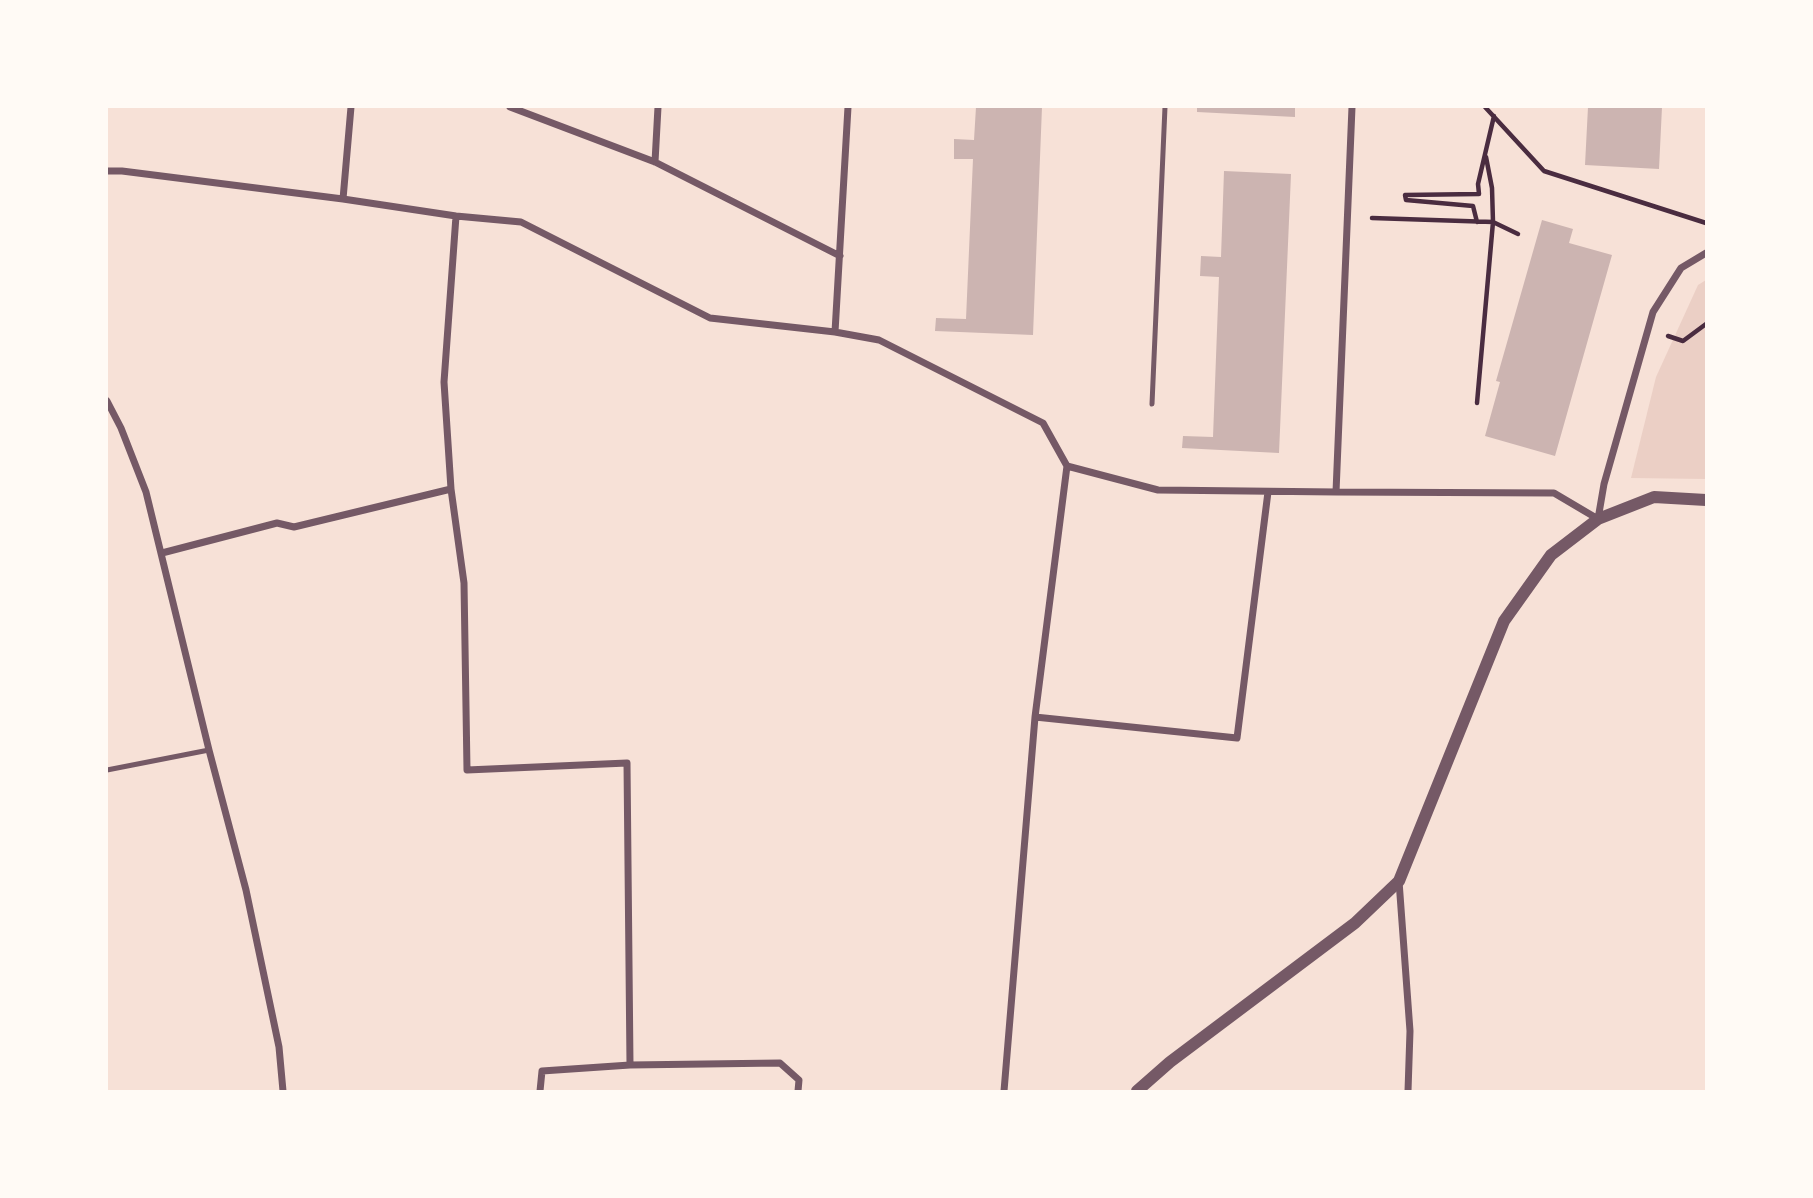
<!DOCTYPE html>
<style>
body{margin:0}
#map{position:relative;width:1813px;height:1198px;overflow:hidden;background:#f7e1d7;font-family:Quicksand,sans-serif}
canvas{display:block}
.frame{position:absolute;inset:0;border:108px solid #fffaf5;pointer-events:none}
</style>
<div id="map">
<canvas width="1813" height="1198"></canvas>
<div class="frame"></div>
</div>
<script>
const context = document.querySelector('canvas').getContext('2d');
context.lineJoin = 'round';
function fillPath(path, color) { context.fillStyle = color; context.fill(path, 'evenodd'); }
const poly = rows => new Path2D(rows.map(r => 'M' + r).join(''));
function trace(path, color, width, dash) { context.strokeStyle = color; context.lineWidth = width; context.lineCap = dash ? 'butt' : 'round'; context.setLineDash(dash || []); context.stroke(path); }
fillPath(poly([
 [1706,280,1706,479,1631,478,1656,377,1698,285]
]), '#ebcfc5');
fillPath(poly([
 [976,107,1042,107,1033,335,935,331,936,318,966,319,973,159,954,159,954,139,974,140],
 [1197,107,1295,107,1295,117,1197,112],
 [1588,107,1662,107,1659,169,1585,165],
 [1224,171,1291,174,1279,453,1182,448,1183,436,1213,437,1219,277,1200,276,1201,256,1221,257],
 [1542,220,1573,229,1569,243,1612,255,1555,456,1485,436,1500,382,1496,381]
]), '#ccb4b1');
trace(poly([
 [1485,107,1544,171,1706,223],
 [1486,157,1492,188,1493,222,1518,234],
 [1372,218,1493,222,1477,403],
 [1477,222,1473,206,1406,200,1405,195,1479,194,1478,184,1494,116],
 [1668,336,1683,341,1706,324]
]), '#4a2c40', 4.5);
trace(poly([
 [1152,404,1165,107],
 [107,770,209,750]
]), '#755966', 5);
trace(poly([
 [510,107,655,162,840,256],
 [848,107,835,332,879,340,1043,423,1067,466,1035,717,1004,1091],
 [655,162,658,107],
 [107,171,122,171,343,199,351,107],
 [343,199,456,216,521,222,710,318,835,332],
 [456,216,444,382,451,489,464,583,467,770,627,763,630,1065,542,1071,540,1091],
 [107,401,121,428,146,492,209,750,246,890,279,1047,283,1091],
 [1067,466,1158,490,1336,492,1554,493,1598,519,1604,484,1653,312,1681,268,1706,253],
 [1336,492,1352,107],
 [162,553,277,523,294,527,451,489],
 [1035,717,1237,738,1268,492],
 [1399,881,1410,1031,1408,1091],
 [630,1065,780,1063,799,1080,798,1091]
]), '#755966', 7);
trace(poly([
 [1137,1091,1170,1062,1355,923,1399,881,1504,621,1551,555,1598,519,1654,497,1706,500]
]), '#755966', 12);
</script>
